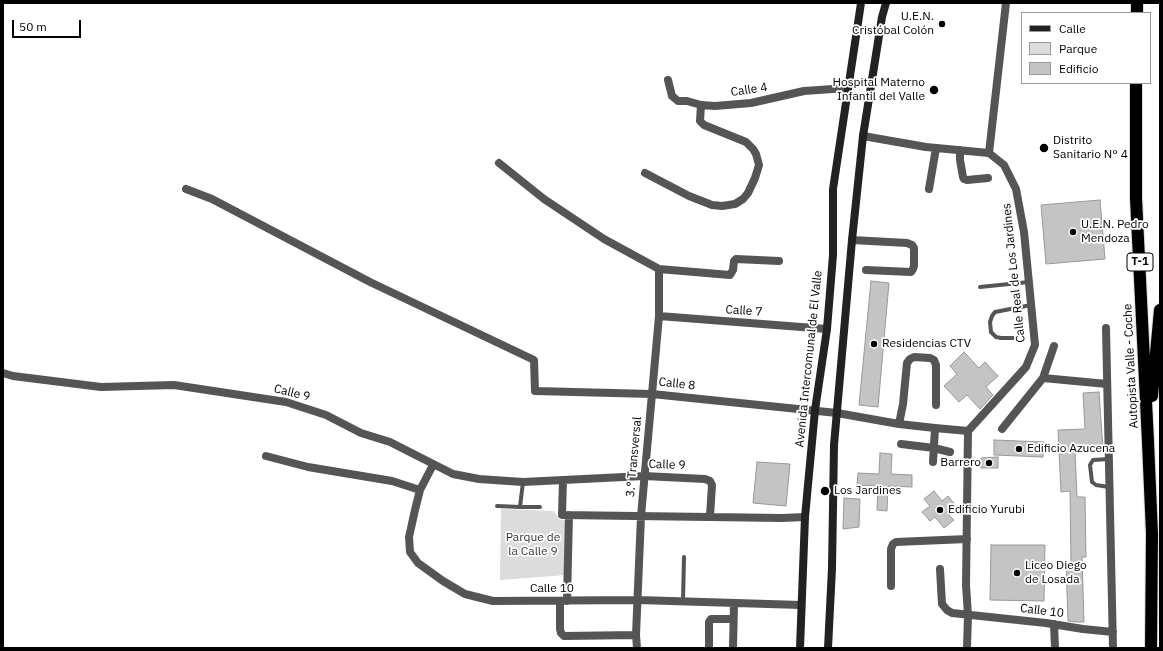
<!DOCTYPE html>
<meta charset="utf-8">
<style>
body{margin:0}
#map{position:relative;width:1163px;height:651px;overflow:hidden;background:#fff;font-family:"IBM Plex Sans",sans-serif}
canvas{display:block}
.frame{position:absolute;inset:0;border:4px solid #000;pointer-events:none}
.legend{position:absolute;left:1021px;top:12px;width:130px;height:72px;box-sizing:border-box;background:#fff;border:1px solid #999;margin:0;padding:5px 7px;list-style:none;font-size:12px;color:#000}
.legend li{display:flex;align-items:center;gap:8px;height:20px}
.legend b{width:20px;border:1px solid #999}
.scale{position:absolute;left:12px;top:20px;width:69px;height:18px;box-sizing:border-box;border:2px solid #000;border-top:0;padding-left:5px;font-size:12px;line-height:14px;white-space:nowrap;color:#000;-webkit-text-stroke:3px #fff;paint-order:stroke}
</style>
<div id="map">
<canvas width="1163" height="651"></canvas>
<div class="frame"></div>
<ul class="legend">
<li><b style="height:5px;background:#222"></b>Calle</li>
<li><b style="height:11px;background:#dcdcdc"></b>Parque</li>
<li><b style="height:11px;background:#c4c4c4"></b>Edificio</li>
</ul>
<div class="scale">50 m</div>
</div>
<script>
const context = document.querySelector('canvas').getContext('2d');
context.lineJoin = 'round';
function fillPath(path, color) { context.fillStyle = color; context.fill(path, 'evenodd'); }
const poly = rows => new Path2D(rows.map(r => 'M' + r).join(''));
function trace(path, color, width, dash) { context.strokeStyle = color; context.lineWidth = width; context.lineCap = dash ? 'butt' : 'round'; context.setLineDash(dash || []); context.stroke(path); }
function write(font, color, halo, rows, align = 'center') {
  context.font = font + ' "IBM Plex Sans",sans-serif'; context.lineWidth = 3.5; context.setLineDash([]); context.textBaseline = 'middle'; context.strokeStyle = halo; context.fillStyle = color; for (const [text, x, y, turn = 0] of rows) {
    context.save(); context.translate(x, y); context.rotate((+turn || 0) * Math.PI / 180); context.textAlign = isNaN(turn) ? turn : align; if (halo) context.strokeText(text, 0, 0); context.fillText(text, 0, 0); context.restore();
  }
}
fillPath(poly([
 [501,509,554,511,557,516,560,520,565,520,566,575,500,580]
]), '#dcdcdc');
const building = poly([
 [1100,200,1105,259,1046,264,1041,205,1100,200],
 [871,281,889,283,878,407,859,405,871,281],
 [964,352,979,368,985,362,998,376,986,387,993,395,980,409,967,395,959,402,944,386,957,374,950,366,964,352],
 [1099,392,1103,449,1075,451,1077,497,1085,497,1086,557,1082,557,1084,622,1076,622,1068,621,1066,563,1071,563,1070,491,1061,492,1058,430,1085,429,1083,393,1099,392],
 [994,440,1044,442,1043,457,994,455,994,440],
 [880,453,892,454,891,474,912,475,912,487,888,486,887,511,877,510,878,486,857,485,858,473,879,474,880,453],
 [998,457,998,468,981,468,981,458,998,457],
 [757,462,790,464,786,506,753,503,757,462],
 [934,491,942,501,948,496,958,508,949,515,954,520,944,528,935,517,930,521,922,512,930,506,924,499,934,491],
 [844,498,860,499,859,527,843,529,844,498],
 [991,545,1045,545,1044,601,990,600,991,545]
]);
fillPath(building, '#c4c4c4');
trace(building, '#999', 1);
const motorway = poly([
 [1137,13,1137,3],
 [1136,83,1136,198,1148,442,1152,534,1151,648],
 [1152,396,1160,310]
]);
trace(motorway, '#dbdbdb', 14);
trace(poly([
 [980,287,1029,282],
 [1013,338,1001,338,996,337,991,332,990,322,992,316,995,312,1031,305],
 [1109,459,1093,460,1090,465,1092,482,1096,485,1109,487],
 [523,482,520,507,540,507],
 [497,506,520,507],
 [683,601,684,557]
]), '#555', 4);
trace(poly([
 [668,80,672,96,678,101,687,101,701,105,715,106,751,103,804,91,847,88],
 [863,136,926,147,989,153],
 [960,150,960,160,963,177,964,179,967,180,988,178],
 [989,153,1006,3],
 [499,163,544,199,604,239,659,269,730,275,733,270,734,261,736,259,779,261],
 [645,173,689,196,712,205,722,206,735,204,743,199,748,193,755,178,759,165,756,154,753,149,746,142,704,125,700,121,701,105],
 [186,189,212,199,370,282,534,360,535,391,652,394,837,413,899,424,935,428,968,431],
 [929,189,936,148],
 [852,240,907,243,912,245,914,248,914,266,913,269,911,272,866,270],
 [659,316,827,329],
 [1106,328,1113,648],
 [3,373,13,376,101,387,174,385,286,402,326,415,361,433,390,442,453,474,479,479,523,482,644,476,705,479,710,481,712,485,710,516],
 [1043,378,1054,346],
 [899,424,903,404,907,363,910,359,914,357,930,358,934,360,936,365,936,405],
 [1002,429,1043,378,1107,384],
 [901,444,934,448,950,452],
 [266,456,308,467,392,481,420,490],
 [933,462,935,428],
 [433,465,420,490,415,510,409,537,410,552,418,563,443,581,465,594,493,601,638,600,801,605],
 [563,480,562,515,782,518,805,517],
 [940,569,942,604,947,610,952,613,1046,623,1083,629,1113,632],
 [891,586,891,549,893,544,896,542,967,539],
 [560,601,560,629,561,633,564,636,636,635],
 [567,601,569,515],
 [1054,624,1055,648],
 [637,648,636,635,641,516,659,316,659,269],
 [709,648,709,622,711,619,733,619],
 [733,648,734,604],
 [967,648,968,615,966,585,968,431,1026,367,1035,345,1024,232,1016,189,1004,165,989,153]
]), '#555', 8);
trace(poly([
 [800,648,805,517,815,410,827,329,833,255,833,189,861,3],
 [828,648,832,568,834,445,852,240,863,136,882,17,886,3]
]), '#222', 8);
trace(motorway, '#000', 12);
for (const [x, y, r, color] of [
 [942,24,4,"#000"],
 [934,90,5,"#000"],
 [1044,148,5,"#000"],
 [1073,232,4,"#000"],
 [874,344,4,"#000"],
 [1019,449,4,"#000"],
 [989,463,4,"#000"],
 [825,491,5,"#000"],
 [940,510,4,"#000"],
 [1017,573,4,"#000"]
]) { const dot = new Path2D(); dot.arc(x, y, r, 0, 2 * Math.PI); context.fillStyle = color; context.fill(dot); trace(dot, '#fff', 1.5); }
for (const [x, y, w] of [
 [1140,262,26]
]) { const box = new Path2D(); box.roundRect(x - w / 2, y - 9, w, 18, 3); context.fillStyle = '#fff'; context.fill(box); trace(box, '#000', 1); }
write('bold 11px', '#000', null, [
 ["T-1",1140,262]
]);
write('12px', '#000', '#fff', [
 ["U.E.N.",934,17,"right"],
 ["Cristóbal Colón",934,31,"right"],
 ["Hospital Materno",925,83,"right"],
 ["Infantil del Valle",925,97,"right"],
 ["Distrito",1053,141],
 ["Sanitario N° 4",1053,155],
 ["U.E.N. Pedro",1081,225],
 ["Mendoza",1081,239],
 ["Residencias CTV",882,344],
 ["Edificio Azucena",1027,449],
 ["Barrero",981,463,"right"],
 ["Los Jardines",834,491],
 ["Edificio Yurubi",948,510],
 ["Liceo Diego",1025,566],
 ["de Losada",1025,580]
], 'left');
write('12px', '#000', '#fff', [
 ["Calle 4",749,90,-8],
 ["Calle Real de Los Jardines",1014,273,-96],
 ["Calle 7",744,311,4],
 ["Avenida Intercomunal de El Valle",809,359,-84],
 ["Autopista Valle - Coche",1131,366,-93],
 ["Calle 8",677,384,6],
 ["Calle 9",292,393,14],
 ["3.° Transversal",634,457,-85],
 ["Calle 9",667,465,2],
 ["Calle 10",552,589],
 ["Calle 10",1042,611,7]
]);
write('12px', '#333', '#fff', [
 ["Parque de",533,538],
 ["la Calle 9",533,552]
]);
</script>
